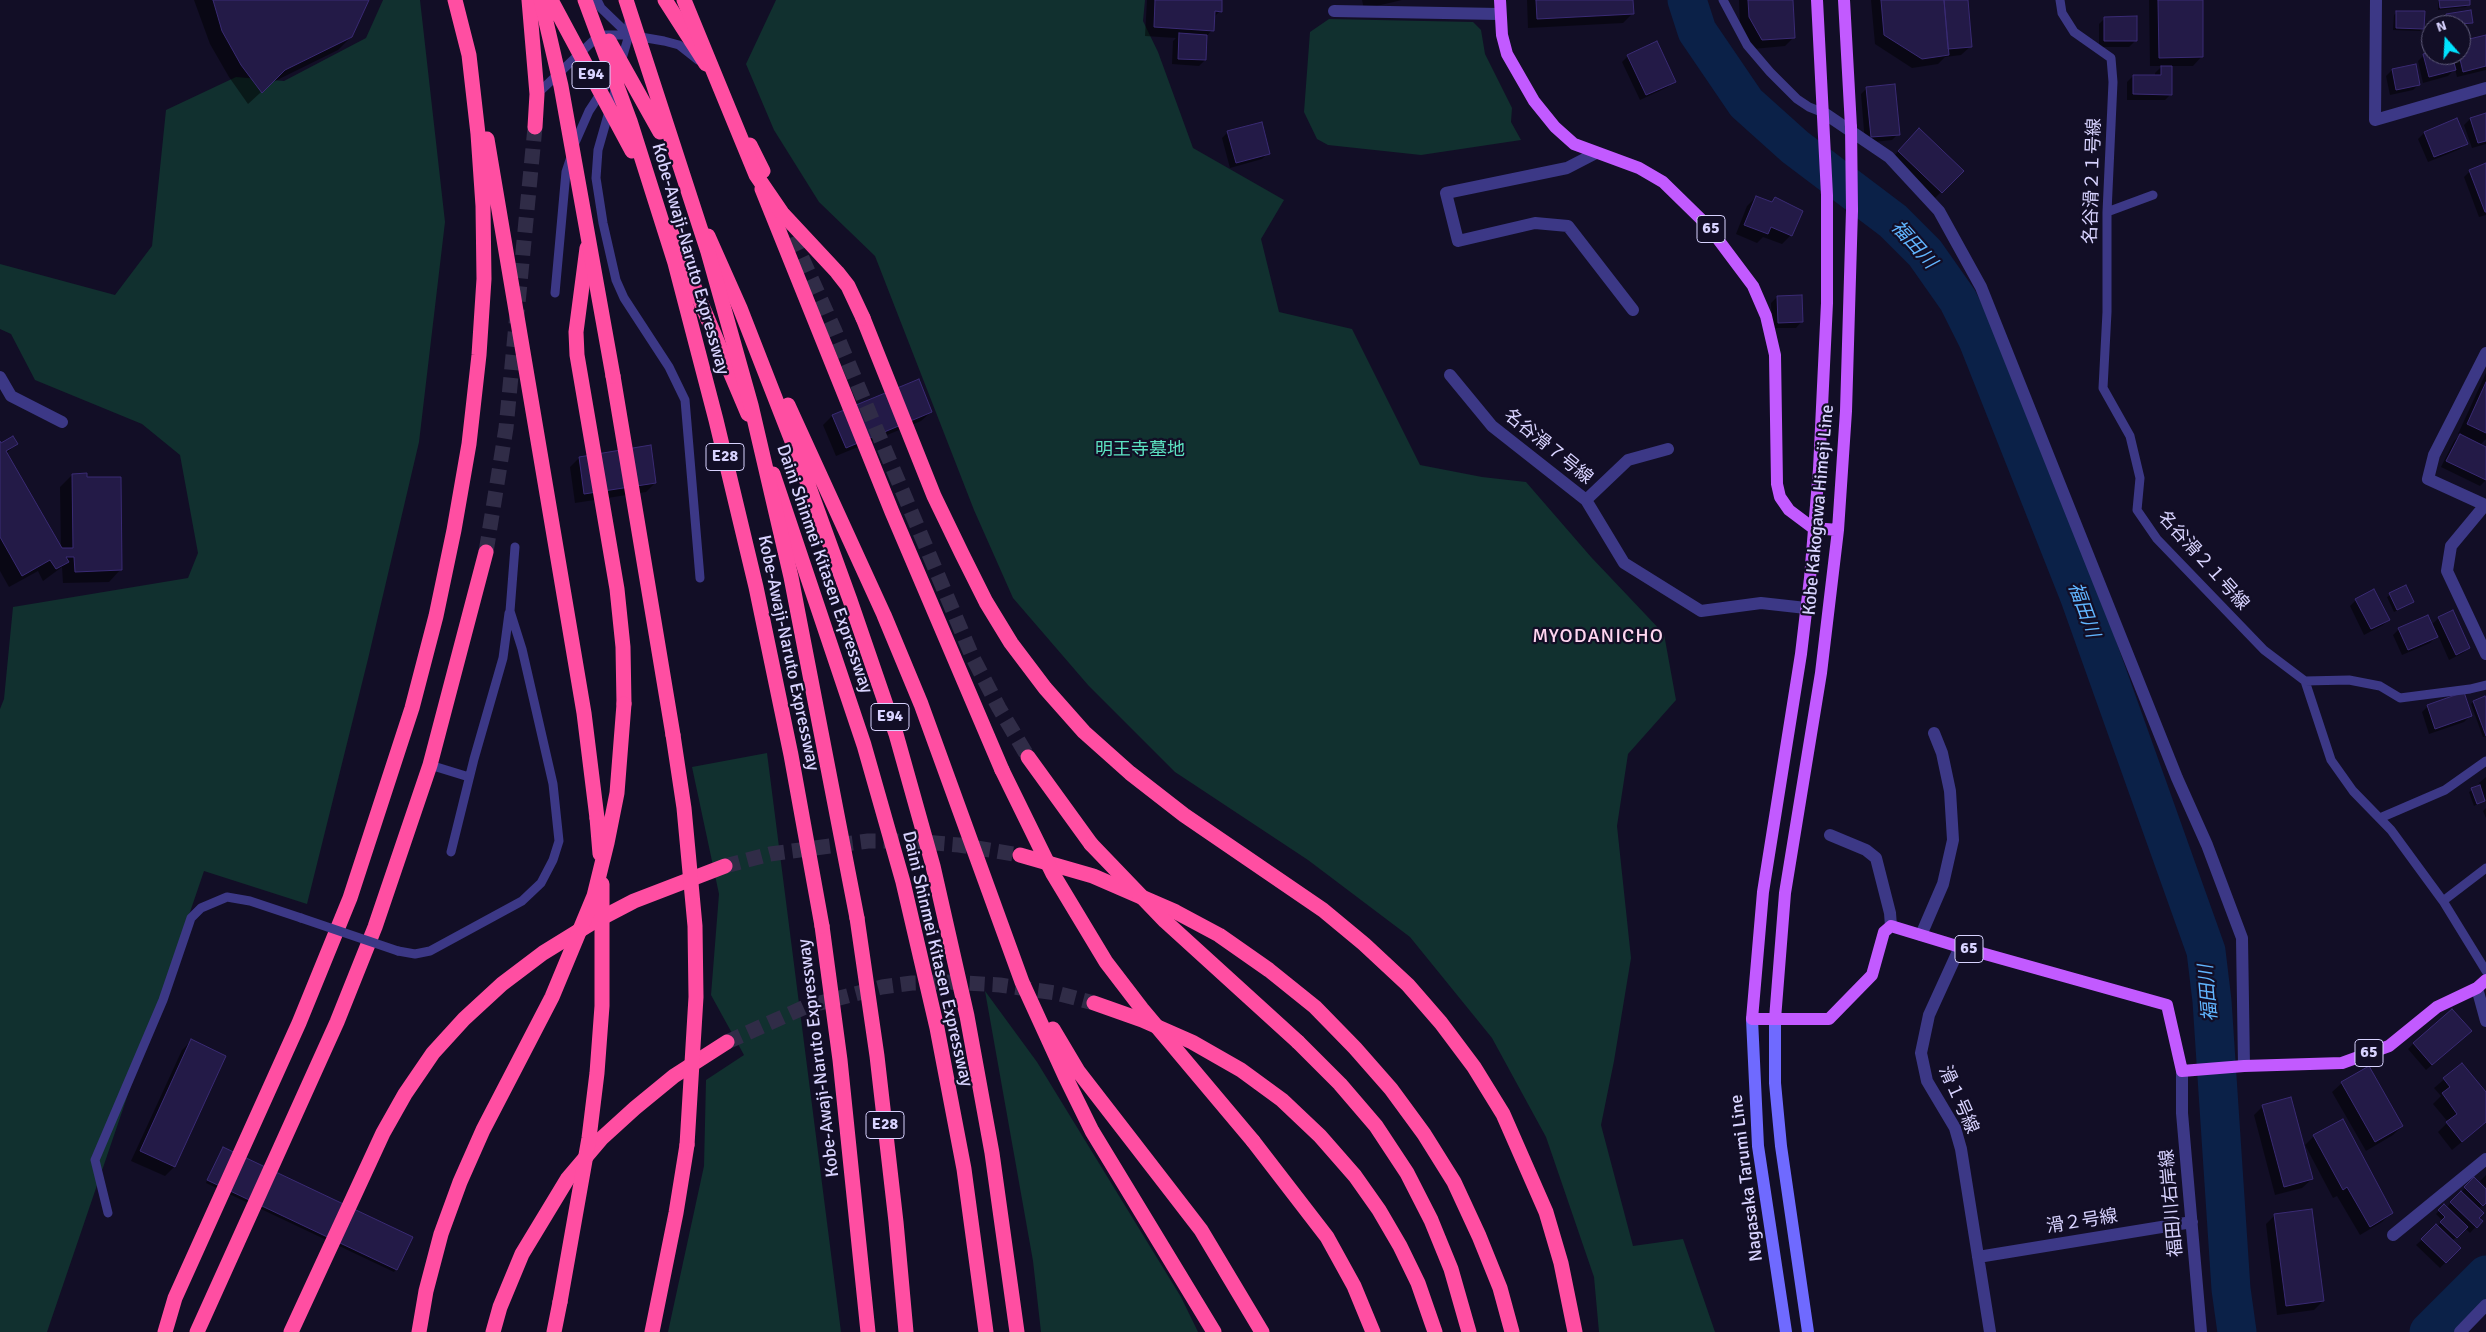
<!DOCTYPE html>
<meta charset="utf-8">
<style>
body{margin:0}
#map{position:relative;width:2486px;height:1332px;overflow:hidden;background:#120e26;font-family:Signika,sans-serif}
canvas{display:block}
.north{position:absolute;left:2421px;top:15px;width:50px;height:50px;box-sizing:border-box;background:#120e26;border:1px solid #615d7d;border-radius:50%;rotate:341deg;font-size:14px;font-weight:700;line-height:20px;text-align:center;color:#d8d3ff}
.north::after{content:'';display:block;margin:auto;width:18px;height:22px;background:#00e3fe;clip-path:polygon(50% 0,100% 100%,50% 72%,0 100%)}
</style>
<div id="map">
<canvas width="2486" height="1332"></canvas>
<div class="north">N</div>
</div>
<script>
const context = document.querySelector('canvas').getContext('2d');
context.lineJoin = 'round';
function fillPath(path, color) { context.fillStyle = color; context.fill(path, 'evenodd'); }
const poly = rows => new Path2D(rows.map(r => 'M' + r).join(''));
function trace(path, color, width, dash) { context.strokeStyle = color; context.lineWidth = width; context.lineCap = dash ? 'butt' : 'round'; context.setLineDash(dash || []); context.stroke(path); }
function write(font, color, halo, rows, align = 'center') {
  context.font = font + ' Signika,"Noto Sans JP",sans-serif'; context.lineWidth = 4.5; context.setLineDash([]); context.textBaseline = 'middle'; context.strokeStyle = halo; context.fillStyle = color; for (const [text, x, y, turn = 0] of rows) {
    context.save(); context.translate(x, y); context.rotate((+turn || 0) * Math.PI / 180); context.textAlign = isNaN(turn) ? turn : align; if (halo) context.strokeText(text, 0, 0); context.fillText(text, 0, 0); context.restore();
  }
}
fillPath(poly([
 [383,0,420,0,445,222,419,442,368,659,307,904,204,871,47,1332,0,1332,0,709,4,699,13,607,188,578,198,553,180,455,142,424,35,380,11,334,0,329,0,264,115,295,152,246,166,110,236,77,284,81,366,38],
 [776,0,1145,0,1143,21,1158,52,1193,148,1284,200,1261,239,1279,312,1352,329,1420,465,1482,477,1526,482,1591,557,1664,634,1676,700,1628,754,1617,826,1631,958,1614,1061,1601,1125,1633,1246,1683,1239,1715,1332,1599,1332,1594,1277,1546,1137,1492,1038,1410,937,1308,860,1175,772,1088,685,1013,598,974,510,875,256,819,202,774,130,746,64],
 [1329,19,1473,22,1481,30,1485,54,1512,108,1511,122,1521,140,1421,155,1328,145,1317,139,1304,112,1310,32],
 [767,753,841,1332,668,1332,704,1166,706,1080,744,1055,711,995,719,894,692,767],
 [985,991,1037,1062,1181,1297,1198,1332,1041,1332,1033,1261]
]), '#11302f');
fillPath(poly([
 [194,0,368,0,351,37,338,50,271,83,248,104,229,77,210,44],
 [1147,0,1221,0,1220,11,1213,18,1212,30,1206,37,1205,60,1199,66,1172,64,1173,41,1176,38,1145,36],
 [1362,0,1402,0,1364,9],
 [1527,0,1632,0,1632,14,1623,23,1528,28],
 [1739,0,1791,0,1794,37,1785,46,1753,49,1740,27],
 [1871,0,1967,0,1971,46,1961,55,1945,57,1938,64,1912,68,1875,44],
 [2149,0,2202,0,2202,56,2193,66,2171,66,2171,94,2165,100,2127,100,2127,82,2133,76,2155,76,2155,73,2162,66,2150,66],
 [2438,0,2468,0,2469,4,2466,7,2438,10],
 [2397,12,2423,28,2420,31,2393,30,2394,15],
 [2446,15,2472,23,2461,27,2461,25,2445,25,2444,18],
 [2105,18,2135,41,2129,47,2099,47,2099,24],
 [2486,36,2486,70,2457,77,2455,69,2448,76,2423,83,2418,61,2424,55,2431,53,2431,55,2461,55,2461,42],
 [1628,56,1674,81,1668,87,1640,100,1622,62],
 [2415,66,2419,84,2413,90,2390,95,2386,76,2392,70],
 [1867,88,1898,134,1892,140,1865,143,1861,94],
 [2486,114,2486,144,2472,148,2464,125,2470,119],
 [1919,130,1962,171,1935,198,1893,157],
 [1228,132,1268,153,1262,159,1230,168,1222,138],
 [2424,133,2466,143,2460,149,2428,162,2418,139],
 [2486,165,2486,215,2479,217,2464,177,2470,171],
 [1756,197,1770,203,1775,199,1791,235,1782,244,1763,237,1757,243,1736,234,1747,206],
 [1777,297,1802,321,1796,328,1772,328,1771,303],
 [2486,373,2486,439,2480,445,2486,448,2486,480,2480,486,2441,467,2454,441,2461,434,2458,434],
 [931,412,921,421,836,456,823,425,832,416],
 [0,443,16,444,6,454,61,550,60,487,72,475,86,479,121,569,109,582,63,583,62,567,43,581,38,571,9,587,0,571],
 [579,458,655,483,646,492,575,503,570,467],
 [2405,587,2413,602,2394,612,2387,597],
 [2356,600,2389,619,2383,625,2364,635,2350,606],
 [2439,618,2469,647,2463,653,2449,660,2438,635,2430,643,2402,655,2393,635,2399,629,2431,625],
 [2473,702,2486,702,2486,736,2483,737,2471,704],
 [2428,706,2470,716,2464,722,2429,734,2422,712],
 [2486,777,2486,799,2474,806,2469,792,2480,786,2479,783],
 [2486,808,2486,818,2483,811],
 [2464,1037,2426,1070,2408,1049,2414,1043],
 [191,1041,224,1056,174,1167,165,1176,131,1161,182,1050],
 [2461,1065,2486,1095,2486,1122,2452,1150,2438,1132,2448,1122,2433,1104,2441,1096,2434,1088],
 [2342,1083,2402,1126,2393,1135,2366,1151,2332,1092],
 [2263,1106,2312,1179,2302,1188,2275,1195,2254,1115],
 [2314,1136,2391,1213,2382,1222,2360,1235,2337,1196,2333,1198,2305,1145],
 [223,1149,396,1269,394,1272,206,1183],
 [2486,1175,2486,1187,2480,1181],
 [2474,1179,2486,1189,2486,1201,2478,1209,2478,1218,2481,1221,2470,1233,2465,1228,2452,1241,2459,1248,2440,1268,2416,1245,2443,1221,2436,1214,2444,1206,2446,1208],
 [2275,1215,2323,1301,2314,1310,2277,1315,2266,1224]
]), '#0007');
trace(poly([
 [1687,0,1697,31,1746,103,1795,147,1893,221,1925,253,1958,300,1978,340,2079,595,2206,951,2212,1001,2231,1289,2237,1332],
 [2429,1332,2486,1275]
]), '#0b2148', 39);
const building = poly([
 [213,0,369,0,352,37,285,70,262,93,241,65,222,31,213,0],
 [1155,0,1222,0,1222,12,1215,11,1214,31,1154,27,1155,0],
 [1536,0,1633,0,1634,14,1537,19,1536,0],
 [1748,0,1793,0,1795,38,1762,40,1749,17,1748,0],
 [1881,0,1944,0,1949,55,1922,59,1884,35,1881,0],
 [1944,0,1968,0,1972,47,1948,49,1944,0],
 [2158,0,2203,0,2203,57,2159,58,2158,0],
 [2439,0,2470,0,2470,5,2440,8,2439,0],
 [2471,10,2473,23,2447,25,2446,14,2471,10],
 [2396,11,2425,11,2424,29,2396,28,2396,11],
 [2137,16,2137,41,2104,41,2104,17,2137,16],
 [1179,33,1207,35,1206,60,1178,59,1179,33],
 [2486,35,2486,66,2463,72,2459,55,2461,55,2461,41,2486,35],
 [1657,41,1676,82,1646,95,1627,55,1657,41],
 [2431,52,2431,55,2452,55,2456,70,2429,77,2423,54,2431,52],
 [2416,64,2420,85,2396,90,2392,69,2416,64],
 [2161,66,2172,66,2172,95,2133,94,2133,75,2161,75,2161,66],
 [1895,84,1900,135,1871,137,1866,87,1895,84],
 [2486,113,2486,141,2478,143,2470,118,2486,113],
 [2457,118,2468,144,2434,157,2424,132,2457,118],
 [1262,122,1270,154,1236,163,1227,131,1262,122],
 [1919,128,1964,171,1942,193,1898,151,1919,128],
 [2486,163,2486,212,2485,212,2469,170,2486,163],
 [1756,196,1772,202,1775,197,1803,211,1792,236,1771,227,1768,234,1744,225,1756,196],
 [1802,295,1803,322,1778,323,1777,296,1802,295],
 [919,379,932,412,846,448,832,415,919,379],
 [2486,382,2486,433,2467,424,2486,382],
 [2460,434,2486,447,2486,480,2446,461,2460,434],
 [13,436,18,444,6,451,62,548,73,548,72,474,87,473,87,477,121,477,122,570,75,572,74,557,66,557,69,562,56,569,50,560,22,576,0,537,0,441,1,443,13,436],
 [651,445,656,483,584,494,579,457,651,445],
 [2406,585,2414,602,2397,610,2389,593,2406,585],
 [2374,589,2390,620,2371,629,2355,599,2374,589],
 [2453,610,2470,648,2456,655,2438,617,2453,610],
 [2428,615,2438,637,2408,650,2398,628,2428,615],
 [2464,692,2472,716,2435,729,2427,705,2464,692],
 [2485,696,2486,698,2486,736,2473,701,2485,696],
 [2480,785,2485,801,2477,804,2471,788,2480,785],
 [2452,1009,2472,1031,2432,1065,2413,1043,2452,1009],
 [191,1039,226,1056,175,1167,140,1151,191,1039],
 [2462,1063,2486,1092,2486,1122,2462,1142,2446,1122,2457,1114,2442,1093,2450,1087,2443,1078,2462,1063],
 [2369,1066,2403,1126,2375,1142,2341,1082,2369,1066],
 [2291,1097,2313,1179,2284,1187,2262,1105,2291,1097],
 [2343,1119,2393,1213,2370,1227,2347,1187,2343,1190,2313,1135,2343,1119],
 [223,1147,413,1237,397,1270,207,1180,223,1147],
 [2474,1177,2486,1189,2486,1203,2483,1206,2464,1187,2474,1177],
 [2461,1191,2484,1213,2479,1218,2483,1221,2477,1228,2450,1202,2461,1191],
 [2444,1204,2468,1227,2457,1238,2440,1222,2445,1217,2438,1210,2444,1204],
 [2312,1209,2324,1301,2286,1306,2274,1214,2312,1209],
 [2436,1224,2461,1248,2446,1263,2421,1239,2436,1224]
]);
fillPath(building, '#231a47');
trace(building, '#3a2b74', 1);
trace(poly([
 [783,216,834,329,972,656,999,708,1028,757],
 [486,552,506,428,535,127],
 [725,866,770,854,868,841,910,841,959,845,1020,855],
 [727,1042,805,1007,882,987,912,983,947,982,1000,985,1056,993,1094,1003]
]), '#302c47', 15, [15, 8]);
trace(poly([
 [597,0,601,8,629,35],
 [1723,0,1747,45,1770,72,1797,99,1809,107,1824,113],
 [2060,0,2062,13,2074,32,2111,58,2113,82,2107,212,2107,312,2103,388,2130,436,2140,478,2137,510,2157,539,2264,650,2305,681,2331,760,2353,791,2391,830,2443,901,2486,971],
 [621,62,629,35,629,22],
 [616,87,598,150,596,178,603,223,616,280,624,298,669,367,685,400,700,578],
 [537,94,594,40,605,35,629,35,664,41,679,45,698,60],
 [574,145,589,111,614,73],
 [2107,212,2153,195],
 [555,293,566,172,571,157],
 [2305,681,2349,680,2380,686,2400,698,2470,689,2486,685],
 [430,765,469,777],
 [2380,818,2445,790,2486,761],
 [451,852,474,759,503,658,509,613],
 [2443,901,2486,868],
 [398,951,415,954,430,951,522,901,541,883,553,860,559,841,553,784,522,649,510,611,515,547],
 [108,1213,95,1160,163,1000,191,918,201,908,227,897,250,901,301,918]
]), '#3c3886', 9);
trace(poly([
 [2376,0,2375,120,2486,88],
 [1334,11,1499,14],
 [1824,113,1889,157,1939,211,1981,287,2177,778,2207,845,2242,938,2244,1066],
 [1596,153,1567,168,1446,193,1458,241,1535,223,1568,226,1633,310],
 [2486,353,2434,455,2428,479,2485,505,2451,546,2447,571,2486,654],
 [1450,375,1492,426,1586,500,1624,563,1701,611,1761,603,1806,608],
 [0,377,11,396,62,422],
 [1586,500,1628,460,1668,449],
 [1830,835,1866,850,1876,858,1890,913,1891,926],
 [1921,935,1943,884,1953,840,1950,791,1942,753,1934,733],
 [1960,947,1929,1015,1921,1053,1927,1081,1955,1128,1961,1149,1990,1332],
 [2477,988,2486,1021],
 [2182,1071,2182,1113,2201,1332],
 [2393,1235,2486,1159],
 [1978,1257,2192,1222],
 [2460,1332,2486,1305]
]), '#3c3886', 12);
trace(poly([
 [1752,1019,1758,1146,1786,1332],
 [1775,1019,1775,1083,1781,1146,1808,1332]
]), '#6f6aff', 12);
trace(poly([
 [1500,0,1502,35,1507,54,1534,101,1555,127,1574,144,1639,168,1663,182,1708,226,1753,286,1766,316,1775,355,1777,484,1780,497,1789,510,1813,528,1838,530],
 [1817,0,1827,195,1827,303,1819,469,1810,578,1801,654,1763,892,1752,1019,1829,1019,1872,975,1884,932,1891,926,1960,947,2167,1005,2182,1071,2244,1066,2342,1063,2389,1046,2437,1007,2477,988,2486,980],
 [1844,0,1851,127],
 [1775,1019,1785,893,1821,673,1838,530,1846,411,1852,210]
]), '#c25aff', 12);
trace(poly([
 [529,0,537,94,535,127],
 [665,0,706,64],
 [487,139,584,713,597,818],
 [750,145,763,171],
 [762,189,892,512,1002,770],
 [670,230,748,414],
 [708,236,740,308,797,454,850,600,896,734,933,866,967,1016,992,1153,1017,1332],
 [587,248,576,332,577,355,617,589,623,647,624,704],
 [863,318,934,496,962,554,986,602,1011,643,1045,688,1084,732,1130,773,1184,815,1323,910,1364,944,1408,985,1441,1023,1474,1067,1503,1114,1546,1212,1561,1263,1575,1332],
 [613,376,673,735],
 [788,405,884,615,921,704,1022,982,1065,1076,1092,1131,1214,1332],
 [773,474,864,745,903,882,937,1028,964,1169,986,1332],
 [1028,757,1091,844],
 [1020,855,1093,876,1176,912,1219,935,1269,970,1315,1007,1355,1048,1391,1089,1424,1134,1454,1182,1479,1236,1500,1288,1512,1332],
 [857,918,877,1056,896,1222,906,1332],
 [822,926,840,1060,868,1332],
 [1094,1003,1142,1020,1192,1042,1241,1070,1282,1100,1320,1136,1355,1176,1379,1210,1400,1246,1418,1283,1435,1332],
 [1053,1029,1078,1071,1201,1230,1262,1332],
 [1298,1042,1340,1084,1376,1126,1407,1173,1431,1220,1451,1269,1469,1332],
 [1253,1141,1327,1237,1354,1286,1373,1332],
 [165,1332,175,1298,299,1023,350,898,412,708,436,616,454,530,469,444,479,355,484,279,483,206,478,134,469,55,455,0],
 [197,1332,337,1022,375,927,430,765,486,552],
 [291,1332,383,1133,405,1094,433,1053,464,1019,502,984,543,953,590,924,634,901,725,866],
 [493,1332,500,1307,522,1254,568,1178,602,1138,635,1108,674,1076,727,1042],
 [554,1332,560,1302],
 [652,1332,676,1213,687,1145]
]), '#ff4ea2', 15);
trace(poly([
 [301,918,398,951]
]), '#3c3886', 9);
trace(poly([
 [1851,127,1852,210]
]), '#c25aff', 12);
trace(poly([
 [541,0,561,86,613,376],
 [551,0,632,151],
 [585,0,630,121,675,263,716,420,756,587,791,755,822,926],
 [626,0,708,252,751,405,791,577,857,918],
 [684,0,756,175,782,213,837,272,848,286,863,318],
 [609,41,660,132],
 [673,735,684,808,695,926,696,997,687,1145],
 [1002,770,1053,874,1106,962,1142,1009,1253,1141],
 [597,818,600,854],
 [1091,844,1165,921,1298,1042],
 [560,1302,589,1138,597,1073,602,1006,602,884],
 [419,1332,426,1291,441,1234,460,1182,483,1130,552,997,594,896,607,843,617,793,624,704]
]), '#ff4ea2', 15);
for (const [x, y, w] of [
 [591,75,38],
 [1711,229,28],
 [725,457,38],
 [890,717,38],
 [1969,949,28],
 [2369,1053,28],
 [885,1125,38]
]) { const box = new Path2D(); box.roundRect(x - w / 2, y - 13.5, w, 27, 4); context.fillStyle = '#120e26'; context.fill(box); trace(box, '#d8d3ff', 1); }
write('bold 16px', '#d8d3ff', null, [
 ["E94",591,75],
 ["65",1711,229],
 ["E28",725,457],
 ["E94",890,717],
 ["65",1969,949],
 ["65",2369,1053],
 ["E28",885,1125]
]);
write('18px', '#d8d3ff', '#120e26', [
 ["名谷滑２１号線",2093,181,-88],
 ["Kobe-Awaji-Naruto Expressway",690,259,74],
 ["名谷滑７号線",1548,447,39],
 ["Kobe Kakogawa Himeji Line",1819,510,-85],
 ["名谷滑２１号線",2203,561,48],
 ["Daini Shinmei Kitasen Expressway",824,569,71],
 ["Kobe-Awaji-Naruto Expressway",788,653,78],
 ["Daini Shinmei Kitasen Expressway",937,959,77],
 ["Kobe-Awaji-Naruto Expressway",819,1058,-97],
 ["滑１号線",1958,1100,66],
 ["Nagasaka Tarumi Line",1747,1178,-97],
 ["福田川右岸線",2172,1203,-95],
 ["滑２号線",2082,1222,-9]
]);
write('18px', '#5ce2c1', '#120e26', [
 ["明王寺墓地",1140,450]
]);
write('italic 19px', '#61b5ff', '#120e26', [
 ["福田川",1913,245,48],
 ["福田川",2083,610,70],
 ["福田川",2209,993,-95]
]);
context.letterSpacing = '1px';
write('20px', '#ffd5ef', '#120e26', [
 ["MYODANICHO",1598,637]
]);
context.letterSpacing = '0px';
</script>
